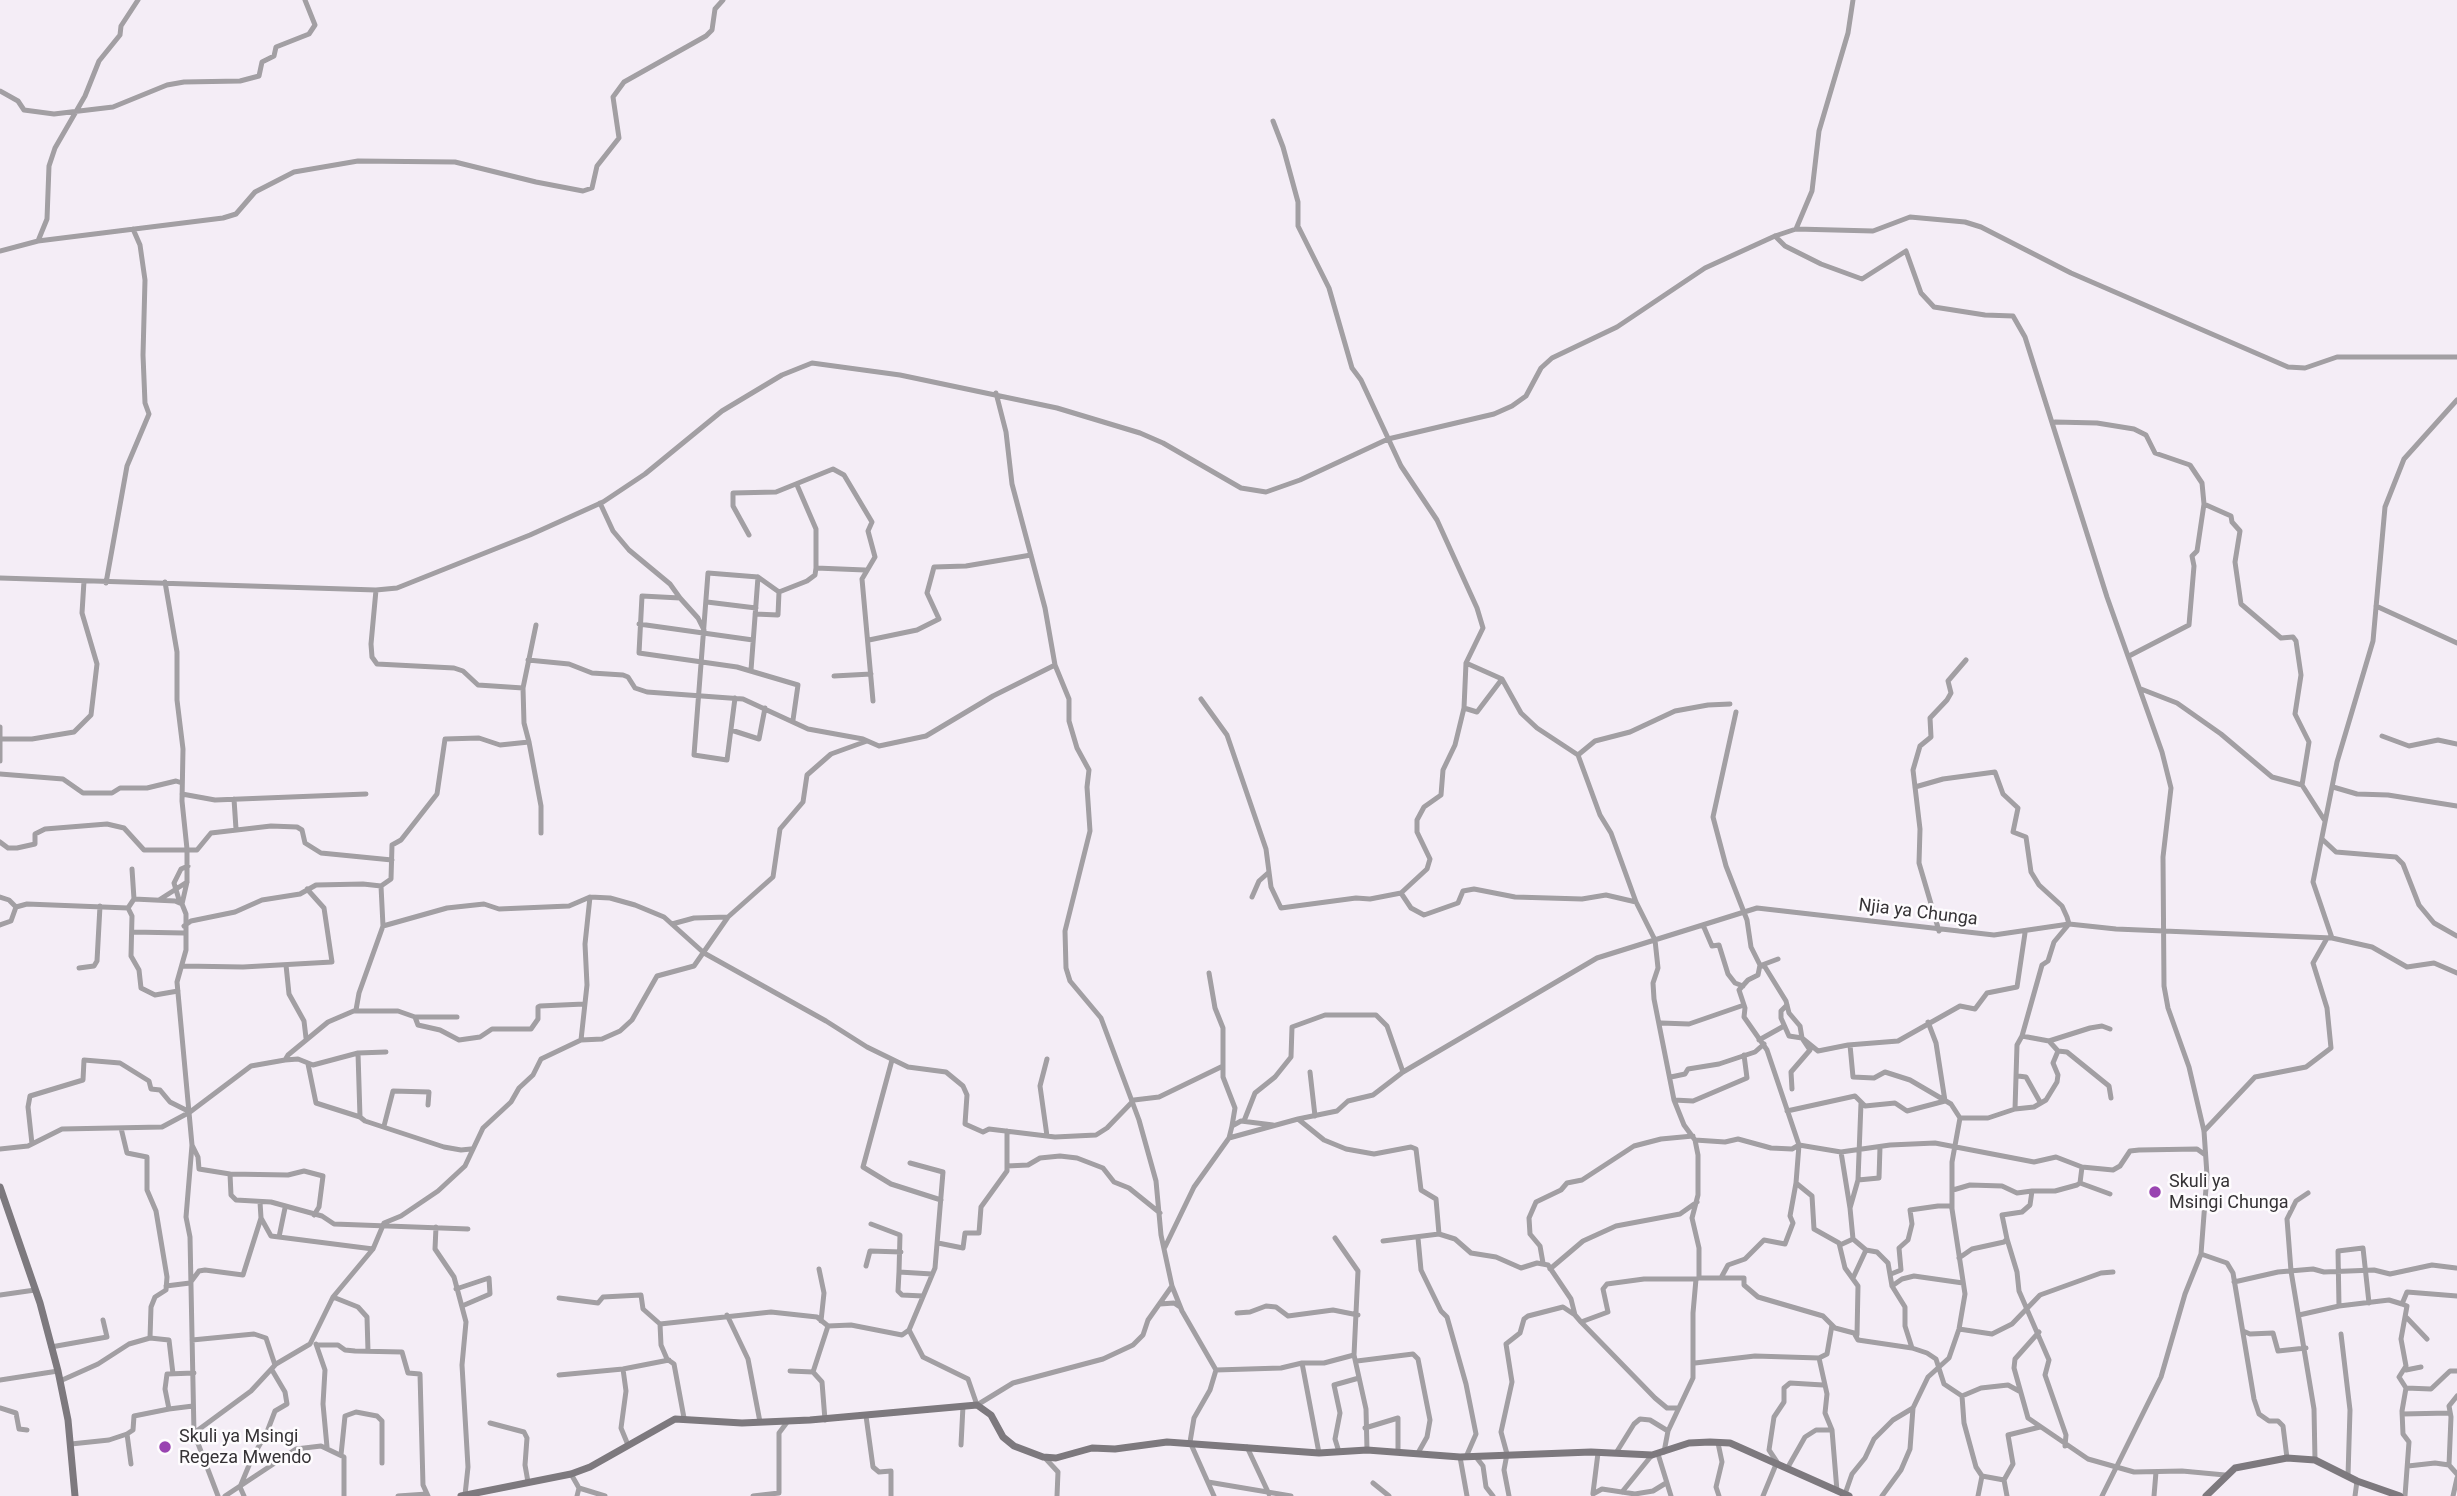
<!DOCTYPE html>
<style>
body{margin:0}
canvas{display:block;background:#f4edf6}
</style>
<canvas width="2457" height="1496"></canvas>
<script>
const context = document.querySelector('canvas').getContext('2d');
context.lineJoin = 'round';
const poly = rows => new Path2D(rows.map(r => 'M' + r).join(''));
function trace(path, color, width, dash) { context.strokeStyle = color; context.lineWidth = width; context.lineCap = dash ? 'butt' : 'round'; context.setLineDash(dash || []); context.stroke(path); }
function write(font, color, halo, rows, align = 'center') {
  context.font = font + ' Roboto,sans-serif'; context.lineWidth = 5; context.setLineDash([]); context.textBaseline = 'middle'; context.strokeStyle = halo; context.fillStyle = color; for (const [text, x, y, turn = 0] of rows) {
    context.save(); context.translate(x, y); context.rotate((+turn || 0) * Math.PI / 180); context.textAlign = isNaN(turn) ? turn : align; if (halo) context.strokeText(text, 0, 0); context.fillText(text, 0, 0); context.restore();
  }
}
trace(poly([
 [0,91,18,101,24,110,54,114,113,107,167,85,184,82,240,81,259,76,262,62,274,56,276,47,309,34,315,25,305,0],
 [1273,121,1283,147,1298,202,1298,226,1329,288,1352,368,1361,380,1401,466,1437,520,1477,608,1483,628,1466,663,1502,679,1521,713,1537,728,1578,755,1600,815,1611,833,1636,902,1655,940,1658,968,1653,983,1654,999,1674,1100,1684,1125,1695,1140,1698,1155,1698,1195,1692,1218,1699,1248,1699,1278,1696,1279,1693,1313,1693,1378,1668,1431,1664,1452],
 [1796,229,1812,191,1819,131,1848,33,1853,0],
 [1775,236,1785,246,1821,264,1862,279,1906,251,1921,293,1934,307,1985,315,2013,316,2025,337,2107,597,2162,752,2171,788,2163,857,2164,986,2168,1008,2189,1067,2204,1131,2207,1175,2201,1254,2185,1294,2161,1377,2102,1496],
 [38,241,47,219,49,166,55,148,85,96,99,61,120,35,121,26,138,0],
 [0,251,38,241,223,218,236,214,255,192,294,172,358,161,455,162,536,182,583,191,592,188,597,166,619,138,613,97,624,82,706,36,712,30,715,9,723,0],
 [2055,422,2097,423,2134,429,2146,435,2155,453,2190,465,2202,483,2204,504,2231,516,2232,522,2240,531,2235,562,2241,604,2281,638,2293,637,2296,641,2301,675,2295,714,2309,742,2302,785],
 [797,485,816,529,816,568,865,570],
 [600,503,613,531,629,550,670,584,680,598],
 [749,535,733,506,733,493,776,492,833,469,844,475,872,522,868,531,875,557,862,579,873,701],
 [758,577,779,592,807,581,815,575,816,568],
 [0,578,376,590,397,588,530,535,603,502,645,474,722,411,782,375,812,363,900,375,1057,408,1140,433,1163,443,1241,488,1266,492,1300,480,1388,439,1494,414,1512,406,1526,396,1541,368,1552,358,1617,327,1705,268,1775,236,1796,229,1873,231,1910,217,1965,222,1981,227,2071,273,2288,367,2305,368,2337,357,2457,357],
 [165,582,177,652,177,700,183,749,182,801,187,849,187,882,182,904,186,914,186,950,177,982,192,1145,186,1217,190,1237,194,1433,218,1496],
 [106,583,127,466,149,414,145,403,143,355,145,280,140,245,133,229],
 [376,590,371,644,372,657,377,664,454,668,463,671,478,685,523,688],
 [707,602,756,608],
 [2376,606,2457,643],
 [755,614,778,615,779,592],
 [639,624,753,640],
 [704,630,698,618,680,598,642,596,639,653,737,667,798,685,793,720],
 [869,640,917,630,939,619,927,593,934,567,966,566,1031,555],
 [2129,656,2189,625,2194,566,2192,556,2197,551,2204,504],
 [528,660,569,664,592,673,623,675,628,677,635,688,647,692,743,699,808,729,863,739,879,746,926,736,993,696,1055,665],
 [834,676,871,674],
 [2141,689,2177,703,2221,734,2272,777,2302,785,2325,821],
 [735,698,727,760,694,755,708,573,758,577,751,670],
 [1201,699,1227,735,1266,849,1271,887,1281,908,1356,898,1370,899,1401,893,1427,869,1430,859,1417,832,1417,820,1424,807,1441,795,1443,770,1455,745,1464,708,1466,663],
 [1464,708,1477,712,1502,679],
 [1736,712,1713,817,1726,866,1747,920,1751,947,1760,965,1758,975,1748,980,1739,990,1745,1008,1744,1017,1767,1050,1799,1145,1841,1152,1890,1145,1935,1143,2034,1162,2056,1157,2082,1167],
 [0,727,0,761],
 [731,730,759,739,765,708],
 [2382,736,2409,746,2438,740,2457,744],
 [2,739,32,739,74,732,91,715,97,664,82,613,84,581],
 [529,742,524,723,523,688,536,625],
 [1578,755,1595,741,1630,732,1675,711,1708,705,1730,704],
 [0,774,63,779,83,793,112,793,120,788,147,788,176,781,182,783],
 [1915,787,1943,779,1995,772,2003,794,2018,808,2013,832,2026,837,2031,872,2039,885,2062,906,2067,917,2069,924,2054,942,2048,961,2042,965,2022,1036],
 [2333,787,2357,794,2388,795,2457,806],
 [182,794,215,800,366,794],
 [234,799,236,829],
 [2322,839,2336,852,2396,857,2403,864,2419,905,2434,923,2457,936],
 [0,842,8,848,17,848,35,844,35,834,45,829,107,824,124,828,144,850,197,850,211,833,271,826,297,827,302,830,305,843,321,853,392,860],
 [1401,893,1411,908,1424,915,1458,903,1463,891,1474,889,1515,897,1582,899,1606,895,1636,902],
 [0,897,9,900,16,907],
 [1252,897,1259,881,1268,873],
 [134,899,175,901,182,904],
 [159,900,187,882],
 [180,903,174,883,181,869,188,866],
 [128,908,134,899,132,869],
 [672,924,694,918,728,917],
 [0,925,11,921,16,907,27,904,128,908,132,916,131,956,139,970,141,988,155,995,178,991],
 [1703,925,1712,946,1719,945,1728,974,1735,983,1743,986],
 [184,926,191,921,235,912,262,900,300,894,316,885,363,884,381,886],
 [383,926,381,886,391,879,392,845,401,840,437,794,445,739,479,738,500,745,529,742,541,806,541,833],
 [1939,931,1919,863,1920,829,1913,770,1920,746,1931,737,1930,718,1947,700,1951,693,1948,681,1966,660],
 [132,932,184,933],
 [2332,938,2313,882,2337,762,2373,641,2385,507,2404,459,2457,400],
 [286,965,289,994,304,1021,306,1038],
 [1760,965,1765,967,1786,1001,1789,1013,1800,1026,1802,1038,1810,1050,1791,1072,1792,1089],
 [1762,965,1778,959],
 [183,966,243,967,332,962,324,908,307,889],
 [79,968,94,966,97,961,100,906],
 [1787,1005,1781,1011,1781,1018,1789,1036,1802,1038,1818,1051,1848,1045,1898,1041,1960,1006,1975,1009,1987,993,2017,987,2025,933],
 [354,1011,398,1011,415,1017,457,1017],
 [415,1017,418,1025,440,1030,459,1040,480,1037,492,1029,531,1029,538,1019,538,1007,540,1006,584,1004],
 [1661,1023,1689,1024,1744,1005],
 [581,1040,602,1039,620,1031,632,1020,657,976,694,966,728,917,773,877,780,829,803,802,807,775,831,754,867,741],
 [1759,1040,1784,1026],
 [2049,1041,2090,1028,2102,1026,2110,1029],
 [358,1053,386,1052],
 [285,1060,298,1059,313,1065,358,1053,360,1117,365,1121,444,1147,461,1150,471,1149],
 [892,1060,863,1167,891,1184,941,1200],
 [308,1064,316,1103,360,1117],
 [1223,1066,1223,1077,1235,1108,1232,1126],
 [1310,1072,1315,1116],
 [1403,1072,1597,958,1757,908,1994,935,2069,924,2116,929,2332,938,2372,947,2407,967,2434,963,2457,973],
 [2018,1076,2026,1077,2040,1102],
 [1671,1077,1685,1074,1688,1069,1719,1064,1755,1052,1764,1044],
 [1674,1100,1693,1101,1747,1078,1744,1055],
 [2015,1109,2017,1045,2022,1036,2049,1041,2058,1051],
 [1787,1111,1855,1096,1865,1106,1895,1103,1907,1111,1945,1101,1936,1043,1928,1022],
 [1960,1118,1988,1118,2015,1109,2034,1107,2046,1100,2057,1082,2058,1075,2053,1063,2058,1051,2067,1052,2109,1086,2111,1098],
 [1244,1121,1255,1093,1275,1077,1291,1057,1292,1027,1325,1015,1376,1015,1387,1026,1403,1072,1373,1095,1348,1101,1337,1111,1298,1119],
 [384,1126,393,1091,429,1092,428,1105],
 [121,1128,127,1153,147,1157,147,1190,156,1211,167,1277,166,1290,155,1297,151,1307,150,1338,169,1340,173,1374],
 [2204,1131,2255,1077,2306,1067,2331,1048,2327,1008,2313,963,2326,940],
 [1047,1136,1040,1086,1047,1059],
 [1229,1138,1232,1126,1241,1121,1273,1125],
 [1695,1140,1725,1142,1738,1139,1771,1148,1792,1149,1799,1145,1796,1183,1812,1196,1814,1229,1839,1243,1845,1268,1858,1286,1857,1335],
 [32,1144,28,1107,30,1096,83,1080,84,1060,120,1063,149,1081,151,1089,160,1090,170,1102,190,1112],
 [192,1145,198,1157,199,1169,230,1174,231,1195,236,1200,271,1202,322,1216,334,1224,468,1229],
 [0,1149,28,1146,62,1129,162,1127,190,1112,251,1066,285,1060,288,1055,328,1022,356,1010,359,993,383,926,447,908,484,904,499,909,569,906,590,897,610,898,635,905,664,917,704,953,826,1021,867,1047,908,1067,946,1072,963,1086,967,1095,965,1124,983,1132,989,1129,1055,1137,1096,1135,1107,1128,1134,1100,1159,1097,1223,1066,1223,1028,1215,1008,1209,973],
 [1841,1152,1850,1208],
 [910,1163,943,1172,935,1268,909,1330,923,1357,968,1379,977,1405,1013,1383,1103,1359,1133,1345,1143,1335,1148,1320,1172,1286,1161,1235,1156,1181,1139,1120,1101,1018,1070,981,1066,968,1065,931,1090,831,1087,787,1089,770,1077,748,1069,721,1069,699,1055,665,1045,608,1012,484,1006,432,996,393],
 [1007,1166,1028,1165,1040,1158,1060,1156,1077,1158,1103,1168,1114,1182,1129,1188,1160,1213],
 [230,1174,288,1175,304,1171,323,1176,319,1207,314,1215],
 [1858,1180,1861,1103],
 [2080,1183,2110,1194],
 [1953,1190,1970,1185,2002,1186,2017,1193,2032,1191],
 [2308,1193,2296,1201,2287,1219,2291,1271,2314,1409,2315,1460],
 [260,1202,261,1218,271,1236,373,1249],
 [871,1224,900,1235,899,1272,932,1274],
 [436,1227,435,1249,454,1277,466,1322,462,1365,468,1467,465,1495],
 [279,1237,285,1208],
 [1335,1238,1358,1271,1354,1355,1366,1409,1367,1450],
 [1418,1238,1421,1270,1441,1311,1447,1317,1466,1384,1476,1434,1466,1457],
 [1853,1239,1850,1208,1858,1180,1879,1178,1880,1147],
 [2007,1239,2017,1272,2019,1291,2049,1360,2045,1375,2066,1435,2065,1446],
 [1383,1241,1439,1234],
 [938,1243,963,1248,965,1233,979,1233,981,1207,1007,1171,1007,1131],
 [1840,1245,1853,1239,1866,1250,1877,1252,1888,1263,1892,1286,1905,1307,1905,1326,1912,1348],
 [1165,1247,1194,1187,1229,1138,1298,1119,1324,1140,1346,1149,1374,1154,1411,1147,1416,1149,1421,1190,1436,1199,1439,1234,1455,1239,1471,1253,1496,1257,1521,1268,1537,1263,1548,1265,1571,1299,1575,1315,1581,1322,1655,1398,1667,1408,1678,1408],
 [2201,1254,2227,1263,2233,1273,2254,1399,2259,1414,2269,1421,2278,1421,2283,1426,2287,1458],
 [1959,1258,1972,1249,2004,1242,2007,1239,2002,1215,2022,1212,2030,1205,2032,1191,2055,1191,2077,1185,2080,1183,2082,1167,2113,1170,2120,1166,2130,1151,2139,1150,2197,1149,2204,1154],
 [1543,1263,1540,1246,1530,1234,1529,1218,1536,1202,1561,1190,1567,1183,1582,1180,1634,1146,1661,1139,1693,1136],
 [866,1266,870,1251,901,1252],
 [819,1269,824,1293,821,1321],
 [1550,1269,1583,1241,1616,1226,1680,1214,1697,1202],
 [899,1272,898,1291,902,1295,923,1296],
 [1891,1274,1901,1270,1899,1248,1908,1240,1912,1224,1910,1210,1938,1206,1951,1206,1952,1209],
 [1722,1276,1728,1265,1745,1259,1764,1240,1785,1244,1793,1223,1790,1216,1796,1183],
 [1699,1278,1744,1278,1744,1285,1758,1297,1823,1316,1835,1328,1854,1333,1858,1340,1912,1348,1927,1353,1936,1359,1944,1384,1962,1396,1981,1388,2008,1385,2019,1391],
 [1853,1278,1866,1250],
 [2234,1282,2278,1272,2313,1269,2324,1272,2374,1270,2390,1274,2432,1265,2456,1268],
 [166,1286,190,1283,199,1271,205,1270,243,1275,261,1218],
 [1172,1286,1182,1311,1216,1370,1210,1390,1194,1418,1190,1442,1214,1496],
 [1892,1286,1902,1279,1914,1276,1963,1283],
 [456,1289,489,1278,490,1294,462,1306],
 [0,1295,35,1290],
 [333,1297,358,1307,367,1317,368,1351],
 [559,1298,598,1303,603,1297,641,1295,643,1309,660,1324,661,1345,667,1359,674,1364,684,1418],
 [1160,1304,1174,1303,1180,1307],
 [2402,1304,2407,1306,2401,1339,2406,1366,2399,1377,2406,1388,2402,1411,2403,1434,2409,1442,2405,1496],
 [2339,1306,2338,1251,2363,1248,2369,1303],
 [1237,1313,1250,1312,1266,1306,1276,1307,1288,1316,1333,1310,1358,1315],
 [727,1315,748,1359,760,1422],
 [2299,1315,2339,1306,2389,1300,2402,1304,2407,1292,2457,1296],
 [2407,1318,2427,1339],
 [1581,1322,1608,1312,1603,1289,1607,1284,1644,1279,1696,1279],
 [660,1324,771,1312,817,1317,828,1326],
 [1959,1329,1992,1334,2012,1324,2040,1295,2101,1273,2113,1272],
 [2243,1331,2250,1334,2273,1333,2278,1351,2306,1348],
 [2039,1332,2015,1359,2014,1368,2028,1418,2088,1459,2134,1472,2182,1471,2225,1475],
 [2341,1334,2350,1410,2348,1476],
 [192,1340,254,1334,266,1338,275,1365],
 [316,1344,325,1370,323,1404,327,1447],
 [317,1345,338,1345,345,1350,355,1351,402,1352,408,1373,420,1374,423,1485,428,1496],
 [51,1347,107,1337,103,1320],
 [1819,1358,1827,1354,1832,1325],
 [1357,1361,1413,1354,1418,1359,1430,1420,1427,1437,1418,1453],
 [1302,1363,1324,1363,1354,1355],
 [1695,1363,1755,1356,1819,1358,1827,1394,1825,1413,1832,1430],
 [623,1369,626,1391,621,1428,628,1445],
 [1216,1370,1281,1368,1302,1363,1319,1453],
 [2406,1370,2421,1367],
 [790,1371,813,1372],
 [559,1375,623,1369,669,1360],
 [0,1380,58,1371],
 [60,1381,98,1364,129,1344,150,1338],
 [2406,1388,2431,1389,2450,1371,2457,1371],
 [1962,1396,1964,1423,1976,1467,1982,1476,2004,1480,2007,1496],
 [0,1408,16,1413,19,1429,27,1430],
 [169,1409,193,1406],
 [2402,1414,2449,1413],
 [866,1416,873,1467,879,1472,891,1471,891,1496],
 [825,1420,822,1382,813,1372,828,1326,851,1325,902,1335,909,1330],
 [490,1423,524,1432,527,1438,525,1465,528,1482],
 [1365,1428,1398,1418,1398,1451],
 [194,1433,251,1391,276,1364,310,1344,333,1297,373,1249,384,1223,401,1216,438,1191,465,1166,483,1128,511,1102,519,1088,533,1075,541,1059,581,1040,587,985,585,944,590,897],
 [127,1434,133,1430,134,1416,169,1409,165,1389,167,1374,194,1373],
 [1718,1443,1722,1462,1716,1487,1719,1496],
 [71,1444,109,1440,127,1434,131,1464],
 [961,1445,963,1406],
 [1247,1447,1269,1494],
 [1339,1452,1335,1439,1340,1413,1334,1385,1359,1378],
 [1616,1453,1634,1424,1640,1419,1650,1420,1668,1431],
 [1658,1454,1671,1496],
 [341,1455,345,1416,356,1412,377,1416,382,1421,382,1463],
 [1460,1457,1467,1496],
 [1476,1457,1483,1466,1486,1487,1493,1496],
 [1046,1459,1058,1472,1057,1496],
 [2449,1465,2451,1417,2449,1406,2457,1396],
 [2408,1466,2435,1463,2449,1465,2457,1474],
 [1788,1467,1805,1437,1816,1430,1832,1430,1837,1491],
 [571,1474,579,1488,577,1496],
 [2004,1480,2013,1464,2008,1435,2040,1427],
 [1208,1482,1291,1496],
 [1373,1483,1389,1496],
 [579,1488,605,1496],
 [1622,1492,1652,1455],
 [1593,1493,1598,1453],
 [1593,1494,1602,1489,1635,1494,1653,1491,1666,1483],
 [1845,1494,1852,1474,1865,1458,1874,1439,1893,1420,1913,1408,1928,1377,1949,1358,1959,1329,1965,1294,1952,1209,1952,1162,1960,1118,1951,1104,1910,1080,1885,1072,1874,1078,1853,1077,1850,1045],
 [225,1496,296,1449,321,1446,344,1457,344,1496],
 [244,1496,240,1487,252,1458,267,1432,275,1411,287,1404,285,1392,272,1370],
 [398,1496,427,1494],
 [753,1496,779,1493,779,1433,788,1421],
 [1509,1496,1504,1470,1507,1454,1501,1432,1512,1382,1506,1344,1520,1333,1524,1319,1528,1316,1563,1307,1575,1315],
 [1763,1496,1777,1462,1769,1450,1774,1417,1784,1402,1784,1388,1790,1383,1823,1385],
 [1882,1496,1901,1470,1910,1449,1913,1408],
 [1978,1496,1982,1476],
 [2154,1496,2156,1472],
 [2355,1496,2357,1481],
 [2453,1496,2457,1478]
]), '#a29fa3', 5);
trace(poly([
 [0,1187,40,1303,58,1371,68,1420,75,1496],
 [461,1496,571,1474,590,1467,675,1419,742,1423,810,1420,977,1405,991,1415,1003,1437,1014,1446,1043,1457,1056,1458,1092,1448,1115,1449,1167,1442,1319,1453,1367,1450,1460,1457,1591,1452,1652,1455,1689,1443,1710,1442,1730,1443,1849,1496],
 [2206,1496,2235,1468,2287,1458,2315,1460,2357,1481,2400,1496]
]), '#7d797e', 7);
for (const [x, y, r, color] of [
 [2155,1192,7,"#9944b1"],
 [165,1447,7,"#9944b1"]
]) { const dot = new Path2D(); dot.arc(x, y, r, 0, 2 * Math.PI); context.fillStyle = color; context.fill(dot); trace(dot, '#fefcfe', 2.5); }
write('18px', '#363336', '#fefcfe', [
 ["Njia ya Chunga",1918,913,7]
]);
write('18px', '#363336', '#fefcfe', [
 ["Skuli ya",2169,1182],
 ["Msingi Chunga",2169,1203],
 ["Skuli ya Msingi",179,1437],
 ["Regeza Mwendo",179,1458]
], 'left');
</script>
